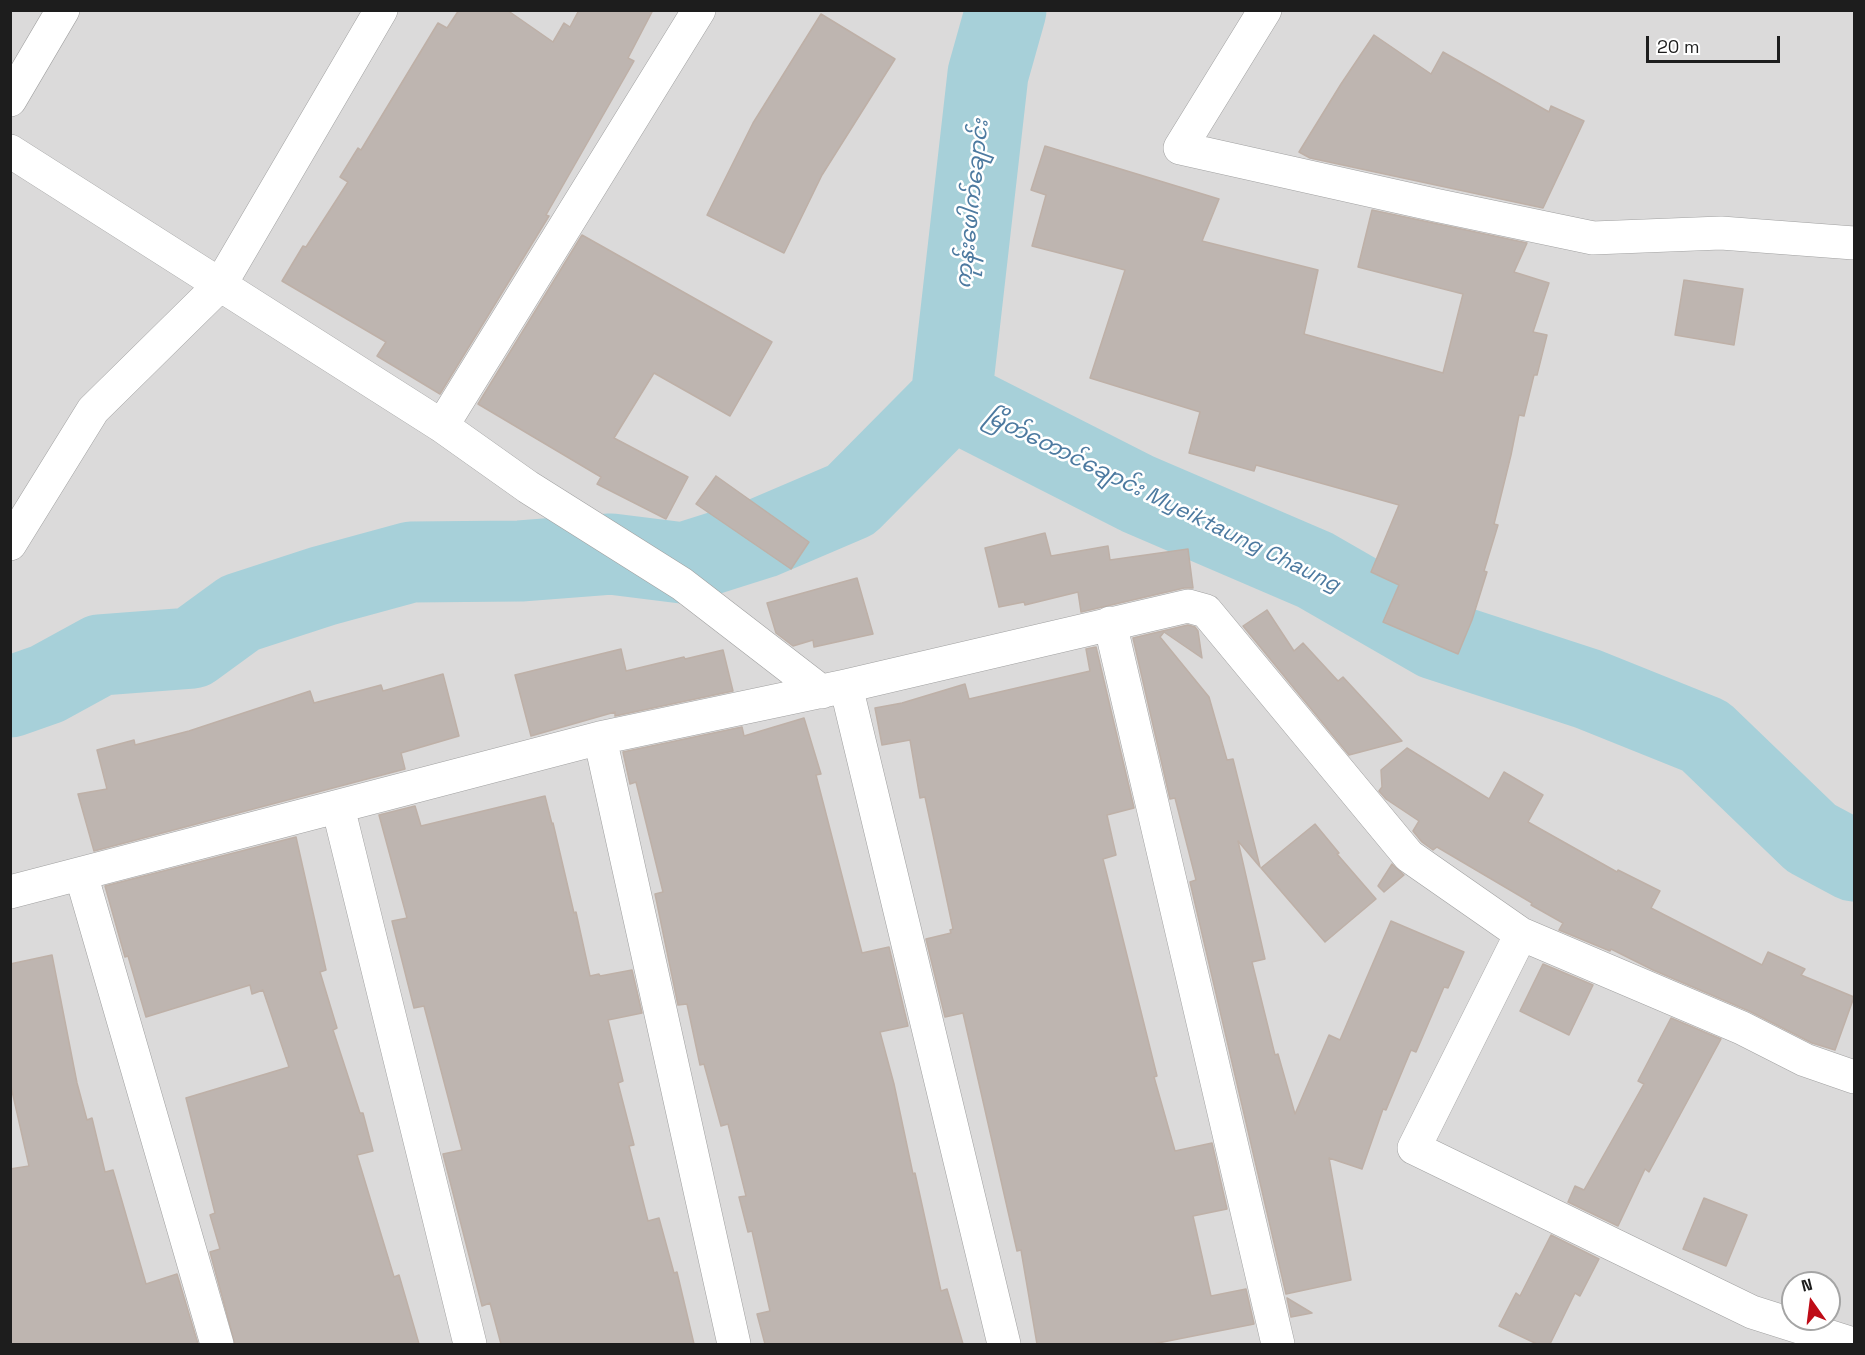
<!DOCTYPE html>
<meta charset="utf-8">
<style>
body{margin:0}
#map{position:relative;width:1865px;height:1355px;overflow:hidden;background:#eeeae4;font-family:"Space Grotesk",sans-serif}
canvas{display:block}
.frame{position:absolute;inset:0;border:12px solid #1d1d1d;pointer-events:none}
.north{position:absolute;left:1781px;top:1271px;width:60px;height:60px;box-sizing:border-box;background:#fff;border:2px solid #a5a5a5;border-radius:50%;rotate:346deg;font-size:16px;font-weight:700;line-height:24px;text-align:center;color:#1d1d1d}
.north::after{content:'';display:block;margin:auto;width:21px;height:27px;background:#be0c17;clip-path:polygon(50% 0,100% 100%,50% 72%,0 100%)}
.scale{position:absolute;left:1646px;top:36px;width:134px;height:27px;box-sizing:border-box;border:3px solid #1d1d1d;border-top:0;padding-left:8px;font-size:18px;line-height:21px;white-space:nowrap;color:#1d1d1d;-webkit-text-stroke:4px #fff;paint-order:stroke}
</style>
<div id="map">
<canvas width="1865" height="1355"></canvas>
<div class="frame"></div>
<div class="north">N</div>
<div class="scale">20 m</div>
</div>
<script>
const context = document.querySelector('canvas').getContext('2d');
context.lineJoin = 'round';
function fillPath(path, color) { context.fillStyle = color; context.fill(path, 'evenodd'); }
const poly = rows => new Path2D(rows.map(r => 'M' + r).join(''));
function trace(path, color, width, dash) { context.strokeStyle = color; context.lineWidth = width; context.lineCap = dash ? 'butt' : 'round'; context.setLineDash(dash || []); context.stroke(path); }
function write(font, color, halo, rows, align = 'center') {
  context.font = font + ' "Space Grotesk","Noto Sans Myanmar",sans-serif'; context.lineWidth = 5; context.setLineDash([]); context.textBaseline = 'middle'; context.strokeStyle = halo; context.fillStyle = color; for (const [text, x, y, turn = 0] of rows) {
    context.save(); context.translate(x, y); context.rotate((+turn || 0) * Math.PI / 180); context.textAlign = isNaN(turn) ? turn : align; if (halo) context.strokeText(text, 0, 0); context.fillText(text, 0, 0); context.restore();
  }
}
fillPath(poly([
 [10,11,1854,11,1854,1344,11,1344],
 [1793,1283,1829,1283,1829,1319,1793,1319]
]), '#dbdada');
trace(poly([
 [951,399,988,74,1006,10],
 [10,697,47,684,100,655,192,648,240,613,323,586,411,562,520,561,611,554,683,563,762,538,851,500,951,399,1138,494,1315,570,1435,639,1588,689,1705,736,1811,838,1854,861]
]), '#a7d0d9', 81);
const building = poly([
 [459,10,507,10,553,42,564,23,570,27,579,10,653,10,628,58,634,61,546,215,549,216,440,394,377,356,386,342,282,281,303,246,306,247,348,182,340,177,358,148,361,150,438,23,447,28,459,10],
 [821,14,895,59,822,175,784,253,707,215,753,123,821,14],
 [1374,35,1431,74,1443,52,1549,112,1551,106,1584,121,1543,208,1310,158,1299,152,1341,84,1374,35],
 [1045,146,1219,199,1202,241,1318,270,1304,334,1443,373,1463,294,1358,267,1372,210,1527,243,1514,272,1549,283,1533,332,1547,335,1537,375,1534,375,1524,416,1519,415,1511,455,1494,524,1498,525,1484,571,1487,572,1472,620,1458,654,1383,622,1399,585,1371,572,1399,505,1256,465,1254,471,1189,453,1200,412,1090,378,1125,270,1032,246,1046,195,1031,190,1045,146],
 [582,235,772,342,730,416,654,373,614,438,688,477,666,519,597,484,601,477,478,404,582,235],
 [1684,280,1743,289,1734,345,1675,335,1684,280],
 [716,476,809,542,791,569,696,504,716,476],
 [1045,533,1051,556,1108,546,1110,560,1188,549,1193,588,1184,588,1081,612,1078,592,1025,605,1024,602,999,607,985,548,1045,533],
 [857,578,873,634,814,647,813,640,793,646,776,633,767,603,857,578],
 [1267,610,1294,651,1303,643,1338,681,1343,677,1402,741,1349,755,1243,626,1267,610],
 [1188,625,1195,627,1198,631,1202,658,1164,632,1160,637,1209,697,1227,760,1233,759,1260,867,1238,841,1265,959,1252,962,1275,1055,1278,1054,1295,1114,1329,1035,1340,1040,1391,921,1464,952,1448,988,1444,987,1416,1052,1411,1050,1386,1110,1383,1109,1362,1169,1329,1158,1351,1280,1286,1294,1190,882,1196,880,1175,798,1170,799,1133,638,1188,625],
 [1096,647,1134,808,1107,815,1116,855,1103,859,1157,1076,1154,1077,1175,1151,1212,1143,1227,1209,1193,1216,1211,1296,1246,1289,1254,1324,1153,1344,1037,1344,1021,1250,1017,1251,963,1013,945,1017,926,939,951,933,950,930,953,929,925,797,920,798,910,740,882,745,875,708,902,703,965,684,969,699,1090,671,1086,649,1096,647],
 [621,649,626,671,684,657,685,659,723,650,733,691,615,716,615,712,531,736,515,675,621,649],
 [443,674,459,736,401,753,405,769,94,851,78,794,107,789,97,750,134,740,135,745,189,731,310,691,314,703,381,685,383,691,443,674],
 [804,718,821,774,816,775,862,953,889,947,908,1026,880,1032,894,1084,913,1174,915,1173,941,1291,947,1289,963,1344,765,1344,757,1314,770,1311,752,1231,748,1232,739,1197,746,1196,728,1124,721,1126,704,1064,700,1065,687,1004,678,1005,655,894,663,892,636,782,630,784,623,752,742,727,744,736,804,718],
 [1407,748,1489,799,1504,772,1543,795,1528,822,1617,872,1618,870,1660,891,1651,908,1762,965,1768,952,1805,969,1801,975,1854,997,1835,1050,1812,1043,1749,1011,1653,970,1611,949,1610,951,1559,930,1563,923,1531,905,1532,903,1437,847,1433,850,1422,842,1413,831,1419,821,1386,799,1379,791,1382,787,1381,770,1407,748],
 [545,796,552,824,553,823,574,913,576,912,590,976,599,974,600,976,632,970,642,1013,608,1020,623,1081,618,1083,634,1145,629,1146,648,1221,659,1218,674,1273,677,1272,694,1344,501,1344,490,1303,482,1306,443,1154,462,1150,424,1006,414,1008,392,921,407,918,379,815,415,806,421,826,545,796],
 [1315,824,1339,853,1337,854,1376,899,1325,942,1261,868,1315,824],
 [296,837,326,970,320,972,337,1028,333,1030,360,1113,363,1113,373,1151,357,1155,394,1277,399,1275,419,1344,235,1344,210,1252,220,1249,210,1215,215,1213,186,1098,289,1067,263,990,252,994,250,985,146,1017,128,956,125,957,105,886,296,837],
 [1392,864,1404,875,1384,892,1378,886,1392,864],
 [52,955,77,1083,87,1120,92,1118,105,1172,113,1170,146,1284,177,1274,198,1344,10,1344,10,1169,29,1166,10,1082,10,964,52,955],
 [1543,964,1593,985,1569,1035,1520,1011,1543,964],
 [1671,1018,1721,1039,1649,1172,1645,1169,1618,1226,1568,1202,1575,1186,1584,1190,1644,1084,1638,1081,1671,1018],
 [1704,1198,1747,1215,1726,1266,1683,1249,1704,1198],
 [1551,1235,1599,1259,1580,1296,1575,1293,1550,1344,1537,1344,1499,1326,1516,1293,1520,1296,1551,1235],
 [1287,1298,1312,1313,1291,1317,1287,1298]
]);
fillPath(building, '#beb5b0');
trace(building, '#beb0a7', 1.5);
const minor = poly([
 [1265,10,1180,148,1435,205,1593,238,1721,233,1854,243],
 [10,100,63,10],
 [10,151,442,426,528,487,682,584,822,692],
 [442,426,699,10],
 [10,544,93,410,220,285,381,10],
 [1110,623,1278,1344],
 [846,686,1004,1344],
 [600,738,734,1344],
 [338,807,470,1344],
 [81,874,217,1344],
 [10,892,600,738,846,686,1188,606,1206,611,1409,856,1521,934,1742,1028,1805,1060,1854,1077],
 [1521,934,1414,1148,1752,1312,1853,1344]
]);
trace(minor, '#a1a1a1', 34);
trace(minor, '#fff', 33);
write('italic 22px', '#4d7aa0', '#fff', [
 ["ကုန်းဖေါက်ချောင်း",973,204,-84],
 ["မြိတ်တောင်ချောင်း Myeiktaung Chaung",1162,501,26]
]);
</script>
